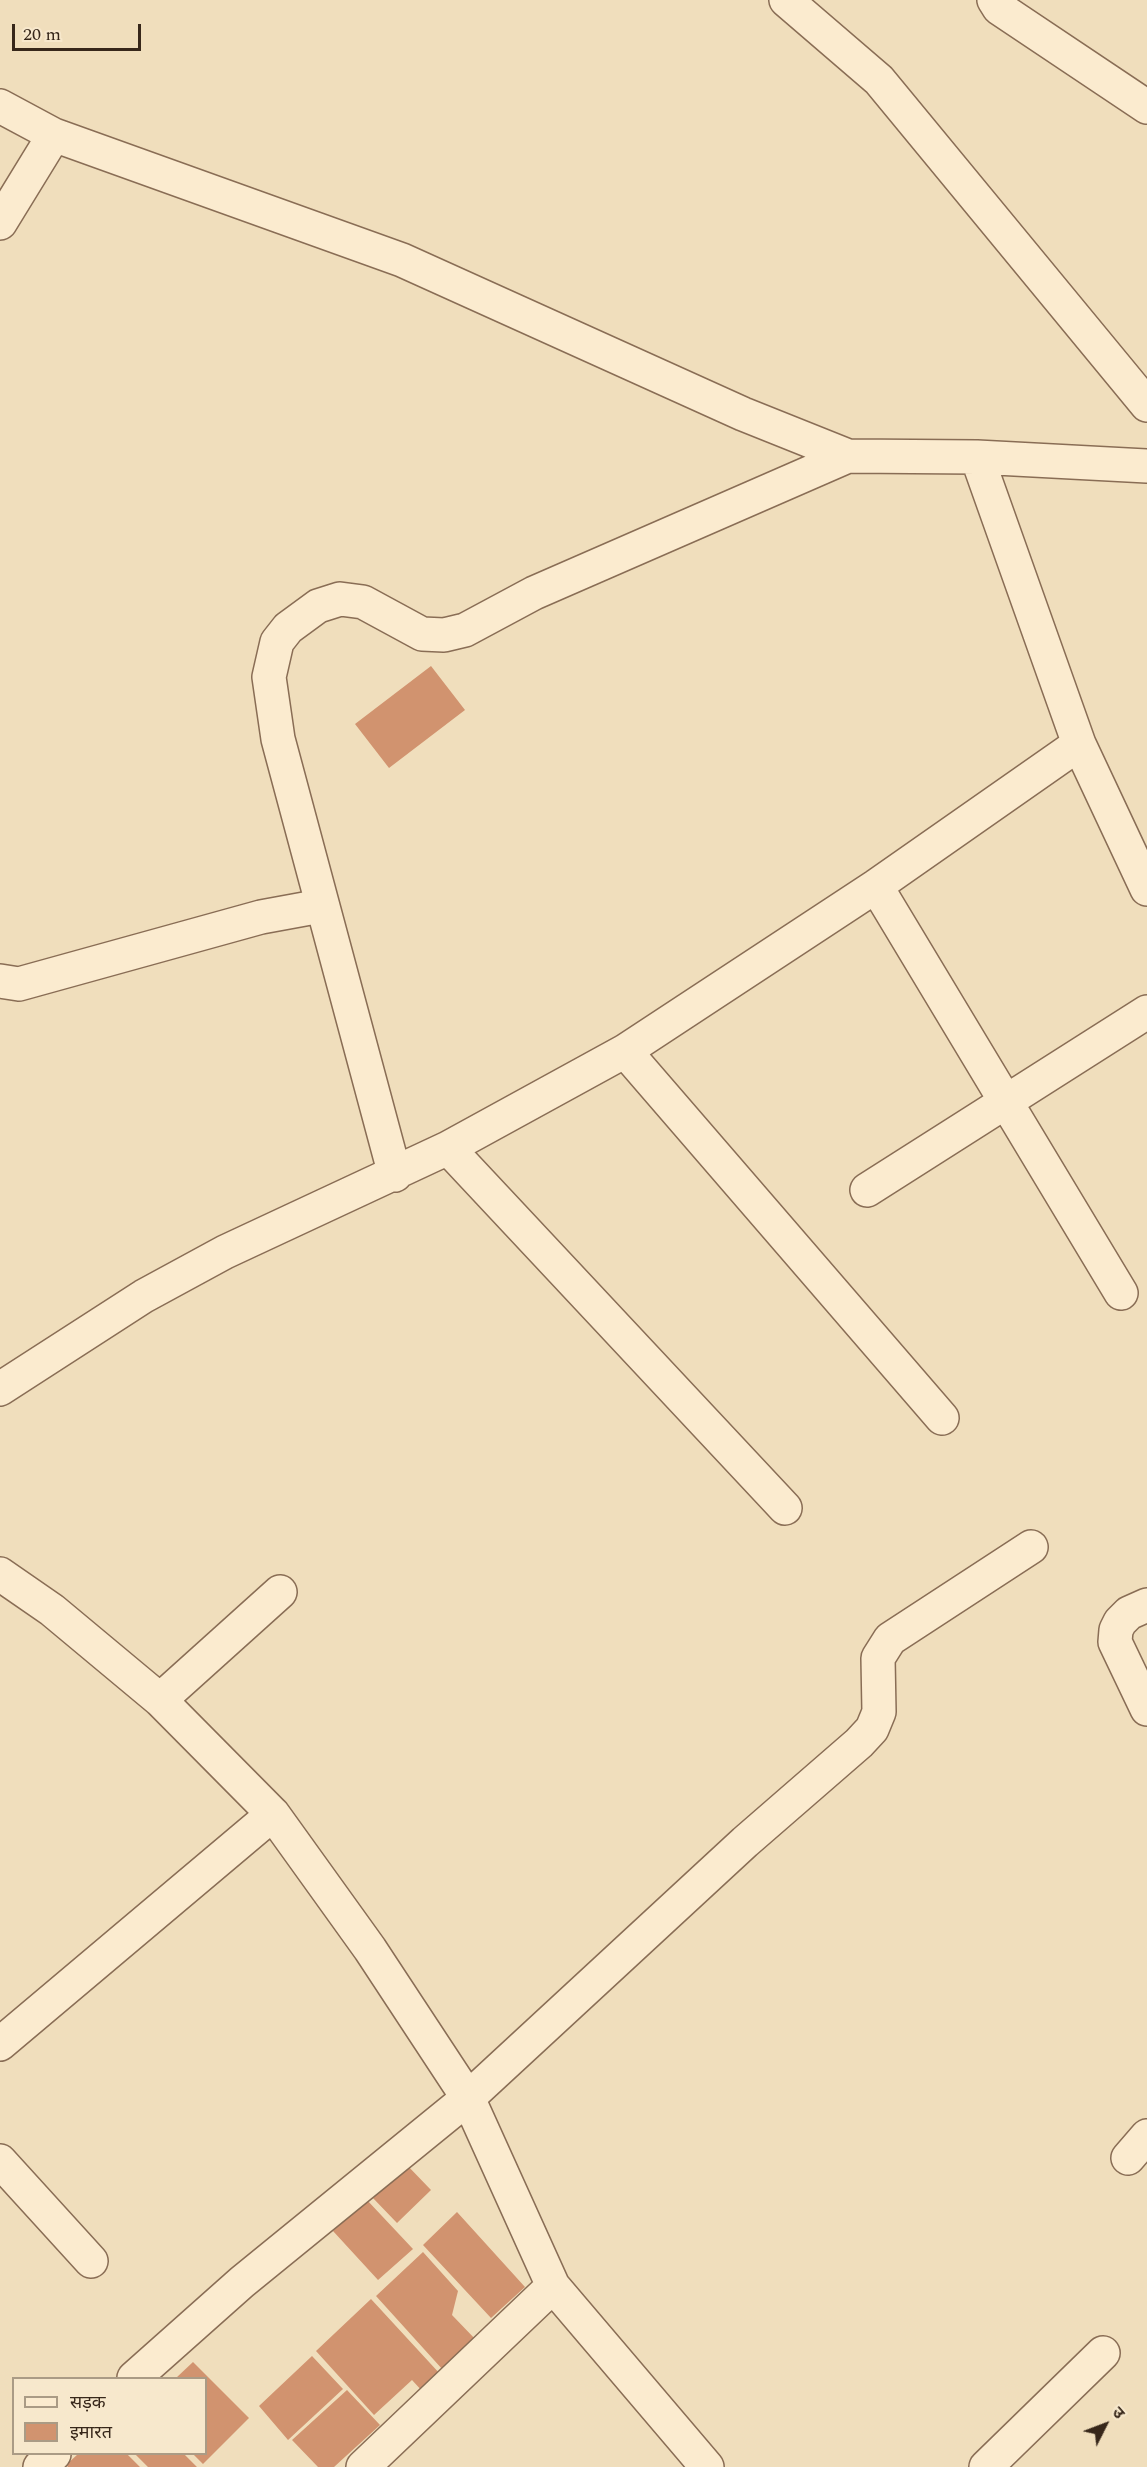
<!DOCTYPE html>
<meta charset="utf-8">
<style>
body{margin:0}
#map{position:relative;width:1147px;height:2467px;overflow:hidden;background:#f0debc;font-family:Spectral,"Noto Sans Devanagari",serif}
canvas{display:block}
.legend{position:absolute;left:12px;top:2377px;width:195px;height:78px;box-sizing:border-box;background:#f7e8cc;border:2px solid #aa9b85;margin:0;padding:8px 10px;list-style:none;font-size:18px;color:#37271a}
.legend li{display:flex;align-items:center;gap:12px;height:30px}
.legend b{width:30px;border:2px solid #aa9b85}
.north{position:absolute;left:1075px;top:2395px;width:60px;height:60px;-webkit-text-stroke:4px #f7e8cc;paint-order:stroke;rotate:48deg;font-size:16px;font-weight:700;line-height:24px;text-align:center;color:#37271a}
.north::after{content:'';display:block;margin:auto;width:21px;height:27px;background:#37271a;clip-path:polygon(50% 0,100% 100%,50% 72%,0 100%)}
.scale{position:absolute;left:12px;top:24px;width:129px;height:27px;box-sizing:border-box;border:3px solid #37271a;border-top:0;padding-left:8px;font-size:18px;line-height:21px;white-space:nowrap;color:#37271a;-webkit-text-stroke:4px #f7e8cc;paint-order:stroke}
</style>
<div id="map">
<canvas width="1147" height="2467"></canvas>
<ul class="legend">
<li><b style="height:8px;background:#fbebcf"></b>सड़क</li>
<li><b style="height:16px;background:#d1936f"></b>इमारत</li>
</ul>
<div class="north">उ</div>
<div class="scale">20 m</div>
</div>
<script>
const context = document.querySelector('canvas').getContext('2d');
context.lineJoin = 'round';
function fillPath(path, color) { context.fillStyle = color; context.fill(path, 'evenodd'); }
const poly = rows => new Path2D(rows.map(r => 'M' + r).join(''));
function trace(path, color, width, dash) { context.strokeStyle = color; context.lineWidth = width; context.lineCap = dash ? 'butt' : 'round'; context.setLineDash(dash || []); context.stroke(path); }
fillPath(poly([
 [431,666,465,710,389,768,355,724],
 [405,2163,431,2190,397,2223,371,2196],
 [366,2199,413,2249,378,2280,333,2231],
 [457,2212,525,2287,491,2318,423,2245],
 [423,2252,458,2291,452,2315,477,2341,443,2370,376,2296],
 [371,2299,441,2375,423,2392,412,2380,374,2415,316,2351],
 [312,2356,343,2389,288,2440,259,2406],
 [193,2362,249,2418,203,2464,193,2454,206,2454,206,2378,176,2378],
 [347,2390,380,2425,334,2467,318,2467,292,2440],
 [78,2454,127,2454,140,2467,68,2467,66,2465],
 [135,2454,184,2454,197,2467,148,2467]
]), '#d1936f');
const street = poly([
 [786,0,879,80,1147,405],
 [994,0,999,8,1147,107],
 [0,106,54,135,402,260,743,414,848,456,977,457],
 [0,223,54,135],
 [1147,466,977,457,1079,744,1147,889],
 [876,886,1121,1293],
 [0,981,19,984,261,917,321,906],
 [625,1051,942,1418],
 [448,1148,785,1508],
 [395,1175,278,739,269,677,277,642,288,628,318,606,340,599,363,602,422,634,444,635,465,630,534,593,848,456],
 [867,1190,1147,1012],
 [0,1389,144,1296,225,1252,448,1148,625,1051,876,886,1079,744],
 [0,1574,52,1610,160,1700,273,1814,370,1949,468,2098,553,2286,707,2467],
 [1147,1605,1129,1613,1120,1622,1116,1630,1115,1642,1147,1709],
 [160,1700,280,1592],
 [0,2044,273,1814],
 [1128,2158,1147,2136],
 [0,2161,91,2261],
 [134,2378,242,2282,468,2098,745,1842,859,1743,872,1729,879,1712,878,1658,890,1639,1031,1547],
 [40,2467,54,2454],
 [363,2467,553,2286],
 [986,2467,1103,2353]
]);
trace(street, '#896d55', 36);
trace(street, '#fbebcf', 33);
</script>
